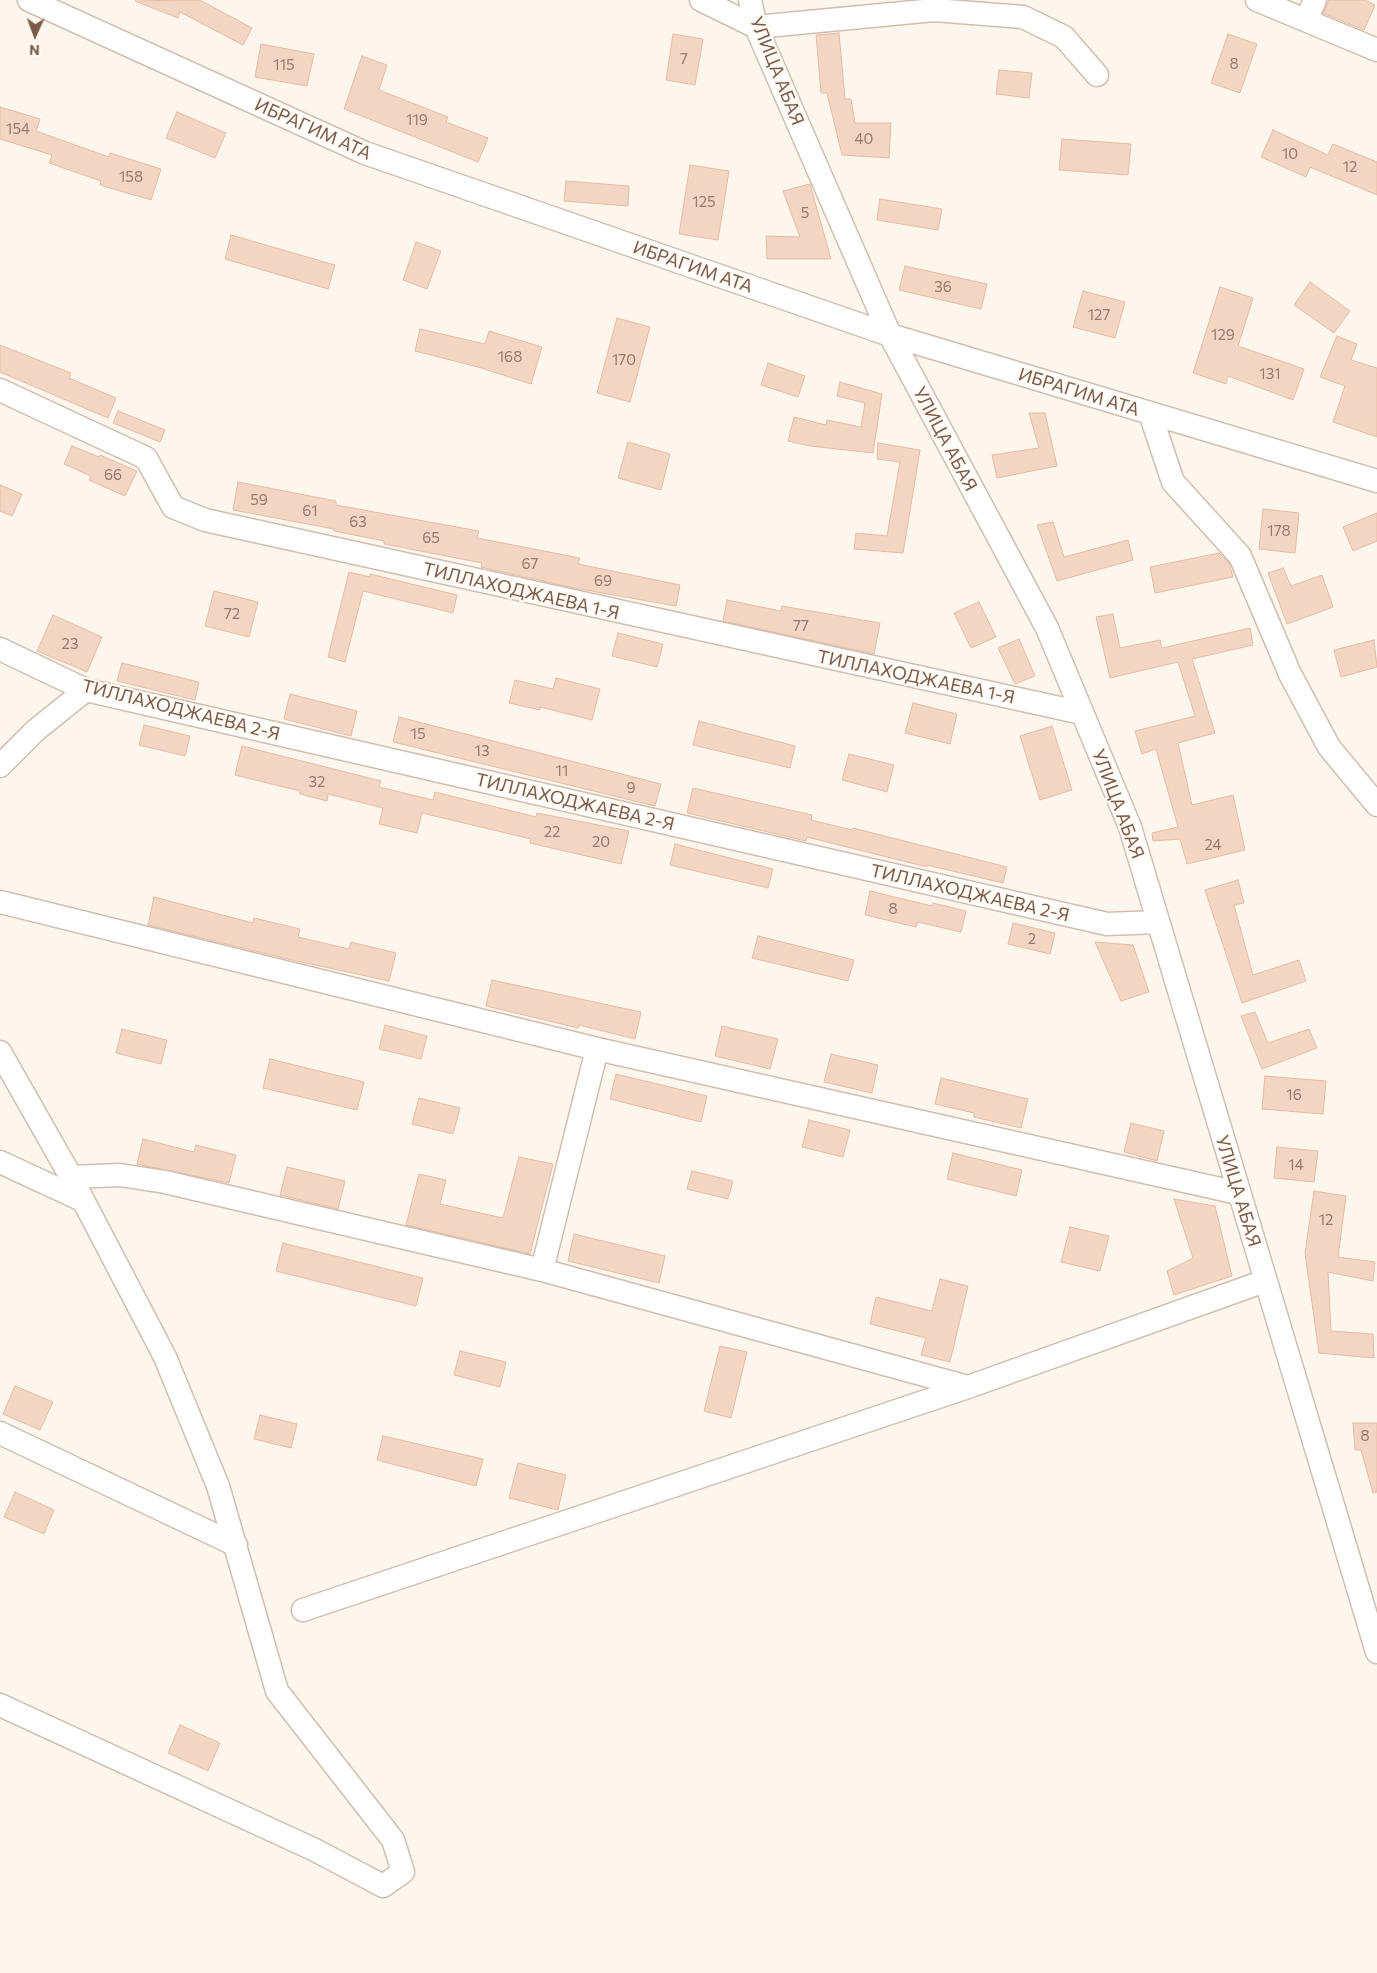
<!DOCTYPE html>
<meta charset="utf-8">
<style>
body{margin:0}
#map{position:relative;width:1377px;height:1973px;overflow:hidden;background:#fdf6ec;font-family:Commissioner,sans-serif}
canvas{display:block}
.north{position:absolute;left:10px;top:10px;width:50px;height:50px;-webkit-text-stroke:4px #fffaf3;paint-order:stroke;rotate:182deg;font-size:14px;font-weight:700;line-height:20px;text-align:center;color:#7a5c4d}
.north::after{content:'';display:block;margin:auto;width:18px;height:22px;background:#7a5c4d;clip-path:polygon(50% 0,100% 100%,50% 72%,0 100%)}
</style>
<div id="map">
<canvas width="1377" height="1973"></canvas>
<div class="north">N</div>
</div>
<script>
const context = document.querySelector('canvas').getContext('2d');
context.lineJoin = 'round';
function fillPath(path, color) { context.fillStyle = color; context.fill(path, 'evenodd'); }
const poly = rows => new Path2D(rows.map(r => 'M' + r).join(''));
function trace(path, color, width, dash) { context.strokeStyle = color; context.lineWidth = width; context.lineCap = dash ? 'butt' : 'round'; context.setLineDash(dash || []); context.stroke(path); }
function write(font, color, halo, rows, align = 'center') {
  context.font = font + ' Commissioner,sans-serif'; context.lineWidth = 4.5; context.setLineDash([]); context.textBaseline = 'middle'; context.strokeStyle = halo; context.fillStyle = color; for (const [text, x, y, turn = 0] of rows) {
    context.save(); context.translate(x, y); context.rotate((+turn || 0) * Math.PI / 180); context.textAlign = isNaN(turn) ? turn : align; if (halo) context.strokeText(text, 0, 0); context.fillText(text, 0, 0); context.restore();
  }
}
const building = poly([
 [185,0,200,0,252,28,243,45,180,12,178,18,135,1,185,0],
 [1329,0,1365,0,1375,5,1364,30,1323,13,1329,0],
 [839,33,845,99,851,99,855,123,891,123,889,158,842,155,827,93,821,93,816,35,839,33],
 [673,34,703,39,695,85,666,80,673,34],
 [1228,34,1257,44,1240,93,1211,83,1228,34],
 [261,44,314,54,307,86,255,77,261,44],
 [362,56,387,65,379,90,448,117,446,122,488,138,478,162,344,109,362,56],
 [999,70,1032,73,1029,98,996,94,999,70],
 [0,107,40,119,36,131,109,157,110,153,161,169,151,200,100,185,101,181,49,163,52,155,0,139,0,107],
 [177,112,226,133,215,158,166,138,177,112],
 [1273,130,1328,155,1333,144,1377,162,1377,195,1310,167,1306,177,1261,157,1273,130],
 [1062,139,1131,144,1128,175,1059,170,1062,139],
 [690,165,729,171,718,240,679,234,690,165],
 [566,181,629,186,628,206,564,201,566,181],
 [810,184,831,259,767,259,766,236,800,237,783,191,810,184],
 [880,199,942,209,938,230,877,220,880,199],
 [231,235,335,265,328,289,225,259,231,235],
 [416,242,441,251,427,289,403,280,416,242],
 [905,266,987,284,981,309,899,290,905,266],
 [1310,282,1350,311,1334,333,1294,305,1310,282],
 [1220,287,1253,298,1238,346,1304,369,1293,400,1228,376,1226,384,1193,373,1220,287],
 [1083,291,1125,302,1115,338,1073,327,1083,291],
 [617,318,650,327,630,402,597,393,617,318],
 [420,329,485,344,489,331,542,347,531,384,478,367,415,351,420,329],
 [1337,336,1357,344,1351,360,1377,368,1377,437,1333,422,1345,386,1320,377,1337,336],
 [0,345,71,373,69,378,116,398,108,418,0,372,0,345],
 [768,363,805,376,798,397,761,385,768,363],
 [840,382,882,394,873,453,810,446,788,441,794,417,826,425,827,420,861,427,865,403,837,396,840,382],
 [118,411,165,430,160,442,113,423,118,411],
 [1029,413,1045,413,1057,466,997,478,992,455,1039,448,1029,413],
 [628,442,670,454,661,490,618,478,628,442],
 [878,443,920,450,903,553,854,549,856,533,887,536,900,462,877,459,878,443],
 [72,446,99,457,100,455,137,471,125,496,89,480,91,476,64,464,72,446],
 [238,482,336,501,336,505,479,531,477,538,580,558,578,564,680,585,676,606,574,588,481,567,482,563,384,544,384,541,334,531,334,529,233,510,238,482],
 [0,485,22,494,12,516,0,511,0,485],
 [1263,509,1299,513,1295,553,1259,549,1263,509],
 [1377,513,1377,541,1353,551,1343,527,1377,513],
 [1053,522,1064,557,1128,540,1133,560,1057,581,1037,525,1053,522],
 [1219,553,1229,563,1233,577,1155,593,1150,567,1219,553],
 [1283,568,1291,586,1322,575,1333,607,1287,624,1268,573,1283,568],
 [349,572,370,577,370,574,457,595,453,613,363,591,345,662,328,657,349,572],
 [214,591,258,602,249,637,205,626,214,591],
 [727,600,781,611,782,606,880,623,874,654,723,621,727,600],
 [979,602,996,637,971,648,954,613,979,602],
 [1113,614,1120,648,1160,640,1162,648,1250,628,1253,645,1192,659,1215,733,1178,743,1192,805,1233,795,1245,850,1187,864,1180,839,1153,841,1152,833,1178,827,1156,749,1142,754,1135,731,1195,716,1178,662,1110,678,1096,617,1113,614],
 [53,615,102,637,87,672,37,651,53,615],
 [618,633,663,644,657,667,612,656,618,633],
 [1019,639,1035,676,1015,684,998,648,1019,639],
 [1374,640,1377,667,1341,677,1334,650,1374,640],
 [122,663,199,682,195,700,117,681,122,663],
 [556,678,600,689,592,720,540,707,540,710,509,703,515,680,553,689,556,678],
 [290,694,357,711,351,736,284,719,290,694],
 [913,703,957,714,950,744,905,733,913,703],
 [399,717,661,784,655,806,393,742,399,717],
 [699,721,795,746,790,768,693,745,699,721],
 [144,725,190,736,185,756,139,745,144,725],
 [1052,726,1072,790,1040,800,1020,736,1052,726],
 [242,746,381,781,379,787,433,800,435,792,536,817,537,813,629,831,621,864,530,843,531,839,422,813,417,833,379,824,383,808,328,794,327,801,300,794,300,791,235,775,242,746],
 [849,754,894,765,887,792,842,780,849,754],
 [693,788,812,815,811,820,852,830,853,828,1007,867,1003,883,927,865,927,867,807,837,806,841,687,813,693,788],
 [675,844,773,869,768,888,670,865,675,844],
 [1238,880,1244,903,1234,905,1253,975,1299,960,1306,981,1242,1003,1205,890,1238,880],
 [870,891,932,906,933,903,966,911,961,932,918,922,916,927,865,915,870,891],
 [154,897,253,923,254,918,300,929,298,937,349,949,351,942,396,953,389,981,292,960,148,925,154,897],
 [1013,923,1055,933,1050,954,1008,944,1013,923],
 [758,936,854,960,848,981,752,958,758,936],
 [1095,942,1133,945,1149,992,1121,1001,1095,942],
 [492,980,641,1012,635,1039,579,1025,578,1028,486,1006,492,980],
 [1255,1012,1268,1043,1309,1029,1317,1048,1262,1069,1241,1016,1255,1012],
 [385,1025,427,1036,421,1059,379,1049,385,1025],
 [722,1026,778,1039,770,1069,715,1056,722,1026],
 [122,1029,167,1040,161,1064,116,1053,122,1029],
 [831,1054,878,1065,872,1093,824,1082,831,1054],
 [270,1059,364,1082,357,1110,263,1088,270,1059],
 [616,1074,707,1096,701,1122,610,1099,616,1074],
 [1265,1076,1326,1081,1323,1114,1262,1109,1265,1076],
 [941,1078,1028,1099,1021,1128,974,1117,974,1113,935,1104,941,1078],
 [419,1098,460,1108,453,1134,412,1124,419,1098],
 [809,1120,850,1130,843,1157,802,1147,809,1120],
 [1131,1123,1164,1131,1157,1161,1124,1152,1131,1123],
 [143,1139,194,1152,196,1145,236,1155,229,1183,137,1164,143,1139],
 [1277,1147,1318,1151,1314,1182,1274,1178,1277,1147],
 [953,1153,1022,1170,1016,1196,947,1179,953,1153],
 [519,1157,553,1164,530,1254,406,1225,419,1174,446,1180,440,1204,503,1218,519,1157],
 [287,1167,345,1181,338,1209,280,1195,287,1167],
 [692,1171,733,1181,728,1199,687,1189,692,1171],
 [1314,1191,1346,1196,1338,1257,1375,1262,1373,1281,1328,1272,1331,1331,1373,1334,1374,1358,1319,1353,1305,1253,1314,1191],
 [1174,1199,1215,1206,1232,1276,1174,1295,1167,1271,1193,1258,1174,1199],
 [1070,1227,1109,1236,1100,1271,1061,1262,1070,1227],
 [574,1234,665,1256,659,1283,568,1261,574,1234],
 [283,1243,423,1278,416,1306,276,1271,283,1243],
 [940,1279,968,1286,950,1362,921,1355,926,1338,870,1324,876,1297,932,1311,940,1279],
 [720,1346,747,1352,731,1418,704,1411,720,1346],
 [460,1351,506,1362,500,1387,454,1375,460,1351],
 [15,1386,53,1402,40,1430,3,1414,15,1386],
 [260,1415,297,1424,291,1448,254,1439,260,1415],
 [1353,1423,1377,1423,1377,1492,1373,1493,1361,1450,1355,1450,1353,1423],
 [383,1436,483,1459,476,1486,377,1460,383,1436],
 [518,1463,566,1475,558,1510,509,1498,518,1463],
 [15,1492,54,1510,44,1534,4,1517,15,1492],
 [180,1725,220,1743,208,1771,168,1753,180,1725]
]);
fillPath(building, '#f3d5c3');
trace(building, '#e6bba3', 1);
const minor = poly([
 [29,0,365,153,890,335,1377,481],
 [701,0,756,27,934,10,1023,17,1064,37,1097,75],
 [750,0,756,27,890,335,1047,628,1130,827,1377,1652],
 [1257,0,1377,50],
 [1306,20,1315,0],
 [0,390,146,458,173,507,205,520,1082,713],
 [1150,413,1173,482,1240,556,1290,674,1329,747,1377,805],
 [0,649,86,690,1107,924,1158,922],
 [0,766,36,730,86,690],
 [0,902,597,1049,1238,1193],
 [0,1052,71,1177,165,1357,218,1486,277,1691,393,1840,403,1872,383,1886,315,1850,0,1705],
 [0,1162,82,1200],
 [71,1177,120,1175,165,1182,542,1270,968,1387],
 [542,1270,597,1049],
 [0,1433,236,1545],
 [303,1610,968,1387,1265,1281]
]);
trace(minor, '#d1beb0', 25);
trace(minor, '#fff', 22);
write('15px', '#987a6a', null, [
 ["7",684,59],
 ["8",1234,64],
 ["115",284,65],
 ["119",417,120],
 ["154",18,129],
 ["40",864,139],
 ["10",1290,154],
 ["12",1350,167],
 ["158",131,177],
 ["125",704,202],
 ["5",805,213],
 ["36",943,287],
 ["127",1099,315],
 ["129",1223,335],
 ["168",510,357],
 ["170",624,360],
 ["131",1270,374],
 ["66",113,475],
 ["59",259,500],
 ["61",310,511],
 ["63",358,522],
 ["178",1279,531],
 ["65",431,538],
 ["67",530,564],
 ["69",603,581],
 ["72",232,614],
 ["77",801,626],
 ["23",70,644],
 ["15",418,734],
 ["13",482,751],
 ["11",562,771],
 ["32",317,782],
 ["9",631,788],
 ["22",552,832],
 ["20",601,842],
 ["24",1213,845],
 ["8",893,909],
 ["2",1032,939],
 ["16",1294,1095],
 ["14",1296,1165],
 ["12",1326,1220],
 ["8",1365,1436]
]);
write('18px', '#7a5c4d', '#fffaf3', [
 ["УЛИЦА АБАЯ",777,71,68],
 ["ИБРАГИМ АТА",313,129,24],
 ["ИБРАГИМ АТА",693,267,19],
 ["ИБРАГИМ АТА",1079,392,17],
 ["УЛИЦА АБАЯ",945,439,62],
 ["ТИЛЛАХОДЖАЕВА 1-Я",521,591,13],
 ["ТИЛЛАХОДЖАЕВА 1-Я",916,677,12],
 ["ТИЛЛАХОДЖАЕВА 2-Я",181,710,14],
 ["ТИЛЛАХОДЖАЕВА 2-Я",575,802,13],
 ["УЛИЦА АБАЯ",1118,804,69],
 ["ТИЛЛАХОДЖАЕВА 2-Я",970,893,13],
 ["УЛИЦА АБАЯ",1238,1191,73]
]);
</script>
